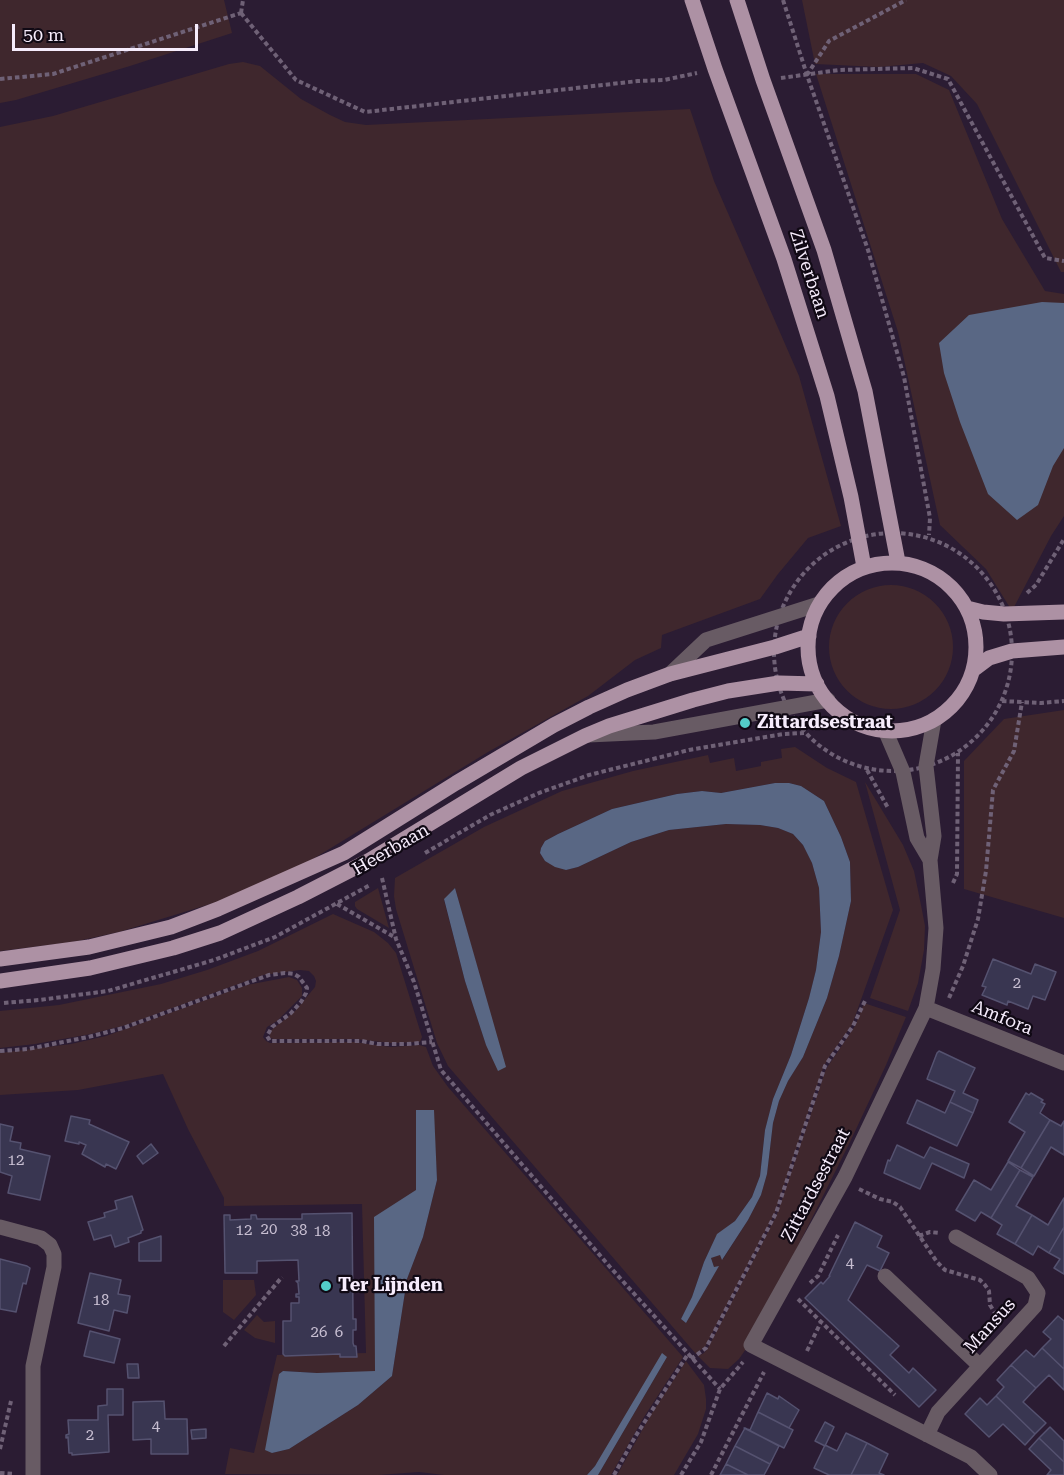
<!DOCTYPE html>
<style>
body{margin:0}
#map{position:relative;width:1064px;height:1475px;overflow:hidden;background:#2b1c33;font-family:"Roboto Serif",serif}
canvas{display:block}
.scale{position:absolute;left:12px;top:24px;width:186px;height:27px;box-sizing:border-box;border:3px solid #f6ecfc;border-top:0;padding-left:8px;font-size:18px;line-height:21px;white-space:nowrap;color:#f6ecfc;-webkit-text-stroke:4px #100914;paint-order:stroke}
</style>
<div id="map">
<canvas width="1064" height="1475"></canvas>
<div class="scale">50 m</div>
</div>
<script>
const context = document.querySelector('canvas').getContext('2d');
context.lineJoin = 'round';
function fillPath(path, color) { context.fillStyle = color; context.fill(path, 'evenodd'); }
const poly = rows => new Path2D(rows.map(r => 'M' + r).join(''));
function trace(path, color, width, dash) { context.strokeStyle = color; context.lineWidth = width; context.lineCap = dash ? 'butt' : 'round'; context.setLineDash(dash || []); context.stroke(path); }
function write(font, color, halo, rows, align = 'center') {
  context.font = font + ' "Roboto Serif",serif'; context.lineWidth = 4.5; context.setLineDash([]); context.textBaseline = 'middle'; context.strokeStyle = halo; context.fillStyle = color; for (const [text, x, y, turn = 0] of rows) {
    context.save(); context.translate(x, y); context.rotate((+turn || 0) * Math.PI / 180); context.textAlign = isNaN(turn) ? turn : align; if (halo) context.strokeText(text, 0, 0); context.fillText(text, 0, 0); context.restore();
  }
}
fillPath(poly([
 [0,0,224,0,232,33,130,66,16,100,0,103],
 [802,0,1064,0,1064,272,1061,272,977,104,951,76,923,63,879,67,815,64],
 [243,62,260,66,301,99,330,115,345,122,366,125,690,109,714,181,799,376,841,526,808,538,778,574,760,599,662,635,661,648,635,660,588,696,488,752,308,862,243,894,119,932,73,942,0,951,0,127,53,116,229,64],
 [816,74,916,74,949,90,1002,219,1045,291,1064,294,1064,516,1051,536,1012,611,986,569,940,525,898,332],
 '829 647a62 62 0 1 1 124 0a62 62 0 1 1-124 0Z',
 [1064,710,1064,918,964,889,964,761,1004,719],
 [795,747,827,768,856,782,893,910,852,1025,829,1057,823,1068,775,1213,705,1347,696,1354,448,1066,437,1043,396,909,394,896,395,878,484,827,562,791,633,771,708,755,710,763,734,758,736,771,761,766,761,762,782,758,781,749],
 [775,783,789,783,801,786,824,801,841,837,850,862,851,901,839,956,827,998,803,1057,788,1081,779,1101,773,1123,767,1174,761,1195,748,1220,723,1259,720,1254,711,1258,714,1267,718,1267,686,1323,681,1319,692,1297,704,1262,717,1235,735,1221,752,1197,760,1176,765,1130,773,1099,791,1055,809,998,816,970,821,932,819,888,812,863,803,845,793,834,778,828,760,825,726,824,669,830,631,842,578,867,566,870,545,861,540,853,541,848,545,841,558,834,612,809,677,794,702,791,721,793],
 [455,888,479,975,486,1045,465,981,444,900],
 [865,782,903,845,914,871,921,905,925,926,924,950,918,983,908,1011,870,998,900,910],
 [378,888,389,928,357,909,355,906,355,902],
 [333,914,374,932,388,943,396,953,422,1037,420,1042,391,1043,355,1039,274,1039,270,1038,270,1031,295,1011,315,987,316,981,314,976,309,971,300,970,263,975,126,1025,91,1034,35,1044,0,1048,0,1011,59,1005,161,984,207,970,258,951],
 [289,977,297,980,302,988,302,996,277,1021,267,1027,263,1037,266,1041,270,1043,354,1042,391,1047,419,1045,426,1047,433,1066,448,1087,683,1357,644,1417,611,1475,598,1475,667,1357,595,1466,587,1475,444,1475,419,1472,378,1475,225,1474,230,1448,254,1453,277,1355,366,1353,362,1204,224,1206,224,1198,188,1129,163,1074,78,1090,0,1095,0,1053,71,1044,106,1036,247,985],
 [433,1110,437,1180,423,1237,407,1279,392,1376,358,1405,289,1449,272,1453,279,1374,283,1371,317,1373,375,1372,416,1190,416,1111],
 [864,1003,906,1017,886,1065,850,1142,748,1346,739,1359,728,1369,710,1368,698,1356,704,1353,708,1348,777,1214,826,1069,855,1026],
 [223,1280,254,1280,256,1295,234,1320,223,1312],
 [257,1315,264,1322,275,1321,275,1343,255,1338,244,1330],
 [686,1361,704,1385,706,1399,706,1409,698,1434,674,1475,617,1475,650,1416]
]), '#3f272d');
fillPath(poly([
 [1042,302,1064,303,1064,448,1053,466,1038,505,1017,520,988,494,960,422,944,373,939,343,969,315],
 [775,783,789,783,801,786,824,801,841,837,850,862,851,901,839,956,827,998,803,1057,788,1081,779,1101,773,1123,767,1174,761,1195,748,1220,722,1260,720,1255,711,1258,714,1267,719,1266,686,1323,681,1319,692,1297,704,1262,717,1234,735,1221,752,1197,760,1176,765,1130,773,1099,791,1055,809,998,816,970,821,932,819,888,812,863,803,845,793,834,778,828,760,825,726,824,669,830,631,842,578,867,566,870,555,867,545,861,540,853,541,848,545,841,558,834,612,809,677,794,702,791,721,793],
 [455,888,506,1067,498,1071,486,1045,465,981,444,899],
 [416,1110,434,1110,437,1180,423,1237,407,1279,392,1376,358,1405,289,1449,272,1453,265,1450,279,1374,283,1371,317,1373,375,1371,374,1217,416,1190],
 [662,1353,667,1357,598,1475,587,1475,595,1466]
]), '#596784');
const building = poly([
 [993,959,1031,974,1035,964,1056,972,1045,1000,1033,996,1028,1009,1008,1001,1007,1005,982,995,986,987,982,986,993,959],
 [939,1051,975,1068,963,1093,978,1100,973,1113,950,1102,955,1091,927,1079,937,1053,939,1051],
 [1026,1093,1029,1095,1031,1093,1043,1100,1041,1102,1045,1104,1040,1113,1050,1120,1021,1168,1008,1161,1025,1132,1009,1122,1026,1093],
 [917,1100,945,1113,950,1102,973,1113,957,1146,907,1123,917,1100],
 [71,1116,90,1120,89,1124,129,1142,116,1169,106,1164,105,1167,82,1154,86,1145,79,1142,79,1144,65,1141,71,1116],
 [1050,1120,1061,1126,1064,1121,1064,1155,1051,1147,1034,1176,1021,1168,1050,1120],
 [0,1124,13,1127,10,1141,21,1143,20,1149,50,1156,40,1200,8,1193,12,1176,0,1172,0,1124],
 [151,1144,158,1153,143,1164,137,1156,151,1144],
 [897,1145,924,1158,930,1147,969,1164,964,1178,932,1163,920,1189,884,1173,888,1160,890,1161,897,1145],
 [1008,1162,1020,1170,991,1218,981,1212,975,1221,956,1210,974,1180,991,1190,1008,1162],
 [1020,1170,1033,1177,1016,1206,1032,1215,1015,1244,997,1234,1002,1225,991,1218,1020,1170],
 [132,1196,143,1230,141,1231,141,1233,128,1238,129,1242,115,1247,111,1235,94,1240,88,1222,105,1217,104,1213,117,1209,115,1201,132,1196],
 [1064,1198,1064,1227,1049,1253,1038,1246,1033,1255,1015,1244,1032,1215,1048,1225,1064,1198],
 [352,1213,353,1315,353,1319,356,1319,356,1330,353,1330,353,1343,354,1346,356,1346,357,1357,340,1357,340,1354,285,1356,283,1354,283,1321,291,1321,291,1303,299,1303,299,1297,296,1297,296,1294,299,1294,298,1283,296,1281,299,1281,298,1260,257,1261,257,1273,225,1273,224,1215,230,1215,230,1220,251,1219,251,1215,256,1215,257,1219,302,1219,302,1214,352,1213],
 [855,1222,882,1236,877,1247,889,1253,880,1271,867,1265,848,1300,899,1346,890,1355,909,1373,913,1368,936,1390,919,1407,805,1298,821,1282,823,1284,830,1276,829,1276,855,1222],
 [1064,1227,1064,1274,1054,1268,1060,1259,1049,1253,1064,1227],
 [161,1236,161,1261,139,1261,139,1243,161,1236],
 [0,1259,27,1266,30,1268,26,1284,23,1283,16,1312,0,1309,0,1259],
 [90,1273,121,1280,118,1294,130,1296,127,1313,114,1310,109,1331,78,1323,90,1273],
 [1058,1316,1064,1321,1064,1369,1042,1348,1051,1339,1043,1332,1058,1316],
 [90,1331,120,1339,114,1363,84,1356,90,1331],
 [1042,1348,1064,1369,1064,1390,1049,1375,1036,1388,1011,1365,1026,1350,1034,1357,1042,1348],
 [127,1364,138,1364,139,1378,128,1378,127,1364],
 [1011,1365,1036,1388,1023,1402,1046,1423,1035,1434,996,1396,1004,1387,997,1380,1011,1365],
 [107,1389,123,1389,123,1415,108,1415,109,1452,72,1455,72,1453,69,1453,68,1437,66,1438,66,1435,69,1434,68,1420,98,1420,98,1406,107,1405,107,1389],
 [767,1393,778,1399,779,1396,799,1410,789,1428,758,1412,767,1393],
 [996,1396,1035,1434,1025,1445,1003,1424,989,1437,965,1414,980,1398,987,1405,996,1396],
 [164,1401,165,1419,187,1419,188,1454,151,1454,151,1439,133,1440,133,1402,164,1401],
 [758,1412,793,1430,784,1448,744,1428,750,1430,758,1412],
 [825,1422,834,1427,825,1446,815,1441,825,1422],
 [1050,1427,1064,1441,1064,1462,1039,1438,1050,1427],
 [745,1428,779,1446,770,1464,735,1446,745,1428],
 [206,1429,206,1438,192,1439,191,1430,206,1429],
 [846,1433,867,1443,851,1475,829,1475,814,1468,825,1445,837,1451,846,1433],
 [1039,1438,1064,1462,1064,1475,1047,1475,1051,1470,1029,1449,1039,1438],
 [867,1443,888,1454,879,1473,884,1475,851,1475,867,1443],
 [735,1446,770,1464,764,1475,748,1475,726,1464,735,1446],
 [726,1464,748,1475,720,1475,726,1464]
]);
fillPath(building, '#393651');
trace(building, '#555270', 1.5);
trace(poly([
 [783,0,807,75,868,250,904,377,930,518,929,535],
 [241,13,296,80,365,112,638,81,664,80,697,73],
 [241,13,243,0],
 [807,75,829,41,906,0],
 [781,78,839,70,913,68,948,79,1045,258,1064,261],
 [0,79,53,74,241,13],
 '774 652a119 119 0 1 1 238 0a119 119 0 1 1-238 0Z',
 [1027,593,1036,585,1064,539],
 [1002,701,1041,703,1064,701],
 [867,770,888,808],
 [425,853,490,815,539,793,589,775,689,750,784,734,804,733],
 [382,878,396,939,414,982,441,1070,610,1267,720,1389],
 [953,883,957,874,958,753],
 [337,904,396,938],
 [949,998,963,966,978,919,986,871,993,790,1014,751,1022,702],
 [4,1003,39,1000,108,991,214,960,275,937,370,885],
 [0,1051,28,1049,88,1037,123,1028,269,975,285,973,294,974,299,977,307,988,306,993,301,1002,291,1013,272,1027,267,1036,270,1041,362,1041,377,1044,407,1044,432,1042],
 [859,1189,880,1199,893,1202,900,1207,937,1262,945,1270,980,1280,985,1285,989,1291,990,1305,998,1318],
 [919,1236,930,1232,939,1233],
 [810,1283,818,1276,838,1235],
 [798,1299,895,1395],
 [224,1346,282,1277],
 [807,1351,821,1322],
 [691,1359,706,1348,776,1213,825,1066,853,1026,866,999],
 [0,1449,11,1401],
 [0,1473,14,1474],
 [614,1475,635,1437,688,1354],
 [681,1475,701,1442,720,1389,743,1362],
 [711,1475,764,1372]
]), '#6f6176', 4, [4.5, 3]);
trace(poly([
 [670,674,706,640,819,604],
 [934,720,926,766,934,836,930,860,936,928,933,969,926,1008,845,1177,751,1345,971,1457,990,1475],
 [885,730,903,772,917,838,930,860],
 [588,735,654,732,828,700],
 [926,1008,1064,1063],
 [0,1227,41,1238,50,1245,54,1254,54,1267,33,1366,33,1475],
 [885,1276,980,1366],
 [927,1435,938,1412,1035,1306,1038,1293,1028,1278,956,1237]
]), '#685b64', 15);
trace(poly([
 [692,0,715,69,784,259,827,396,851,497,864,567],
 [737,0,763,80,824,250,865,391,898,562],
 '808 647a84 84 0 1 1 168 0a84 84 0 1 1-168 0Z',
 [967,608,983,612,1004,614,1064,612],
 [973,670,989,658,1012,651,1064,647],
 [0,959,89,947,171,927,218,909,344,853,456,783,554,725,589,707,627,690,670,674,775,647,809,636],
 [0,981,90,968,173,948,220,933,298,897,370,860,521,768,585,736,609,726,693,700,728,691,779,683,817,684]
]), '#ad91a4', 15);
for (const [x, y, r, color] of [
 [745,723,6,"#53cdc9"],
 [326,1286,6,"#53cdc9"]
]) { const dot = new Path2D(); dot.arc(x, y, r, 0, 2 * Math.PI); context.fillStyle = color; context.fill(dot); trace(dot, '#100914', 2); }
write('15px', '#c7bed1', null, [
 ["2",1017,984],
 ["12",16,1161],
 ["20",269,1230],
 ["12",244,1231],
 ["38",299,1231],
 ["18",322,1232],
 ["4",850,1264],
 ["18",101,1301],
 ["26",319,1333],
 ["6",339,1333],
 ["4",156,1427],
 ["2",90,1436]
]);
write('18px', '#f6ecfc', '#100914', [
 ["Zilverbaan",809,274,72],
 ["Heerbaan",391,850,-30],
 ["Amfora",1002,1018,22],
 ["Zittardsestraat",816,1185,-62],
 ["Mansus",990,1326,-48]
]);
write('bold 18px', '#f6ecfc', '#100914', [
 ["Zittardsestraat",757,723],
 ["Ter Lijnden",338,1286]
], 'left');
</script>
